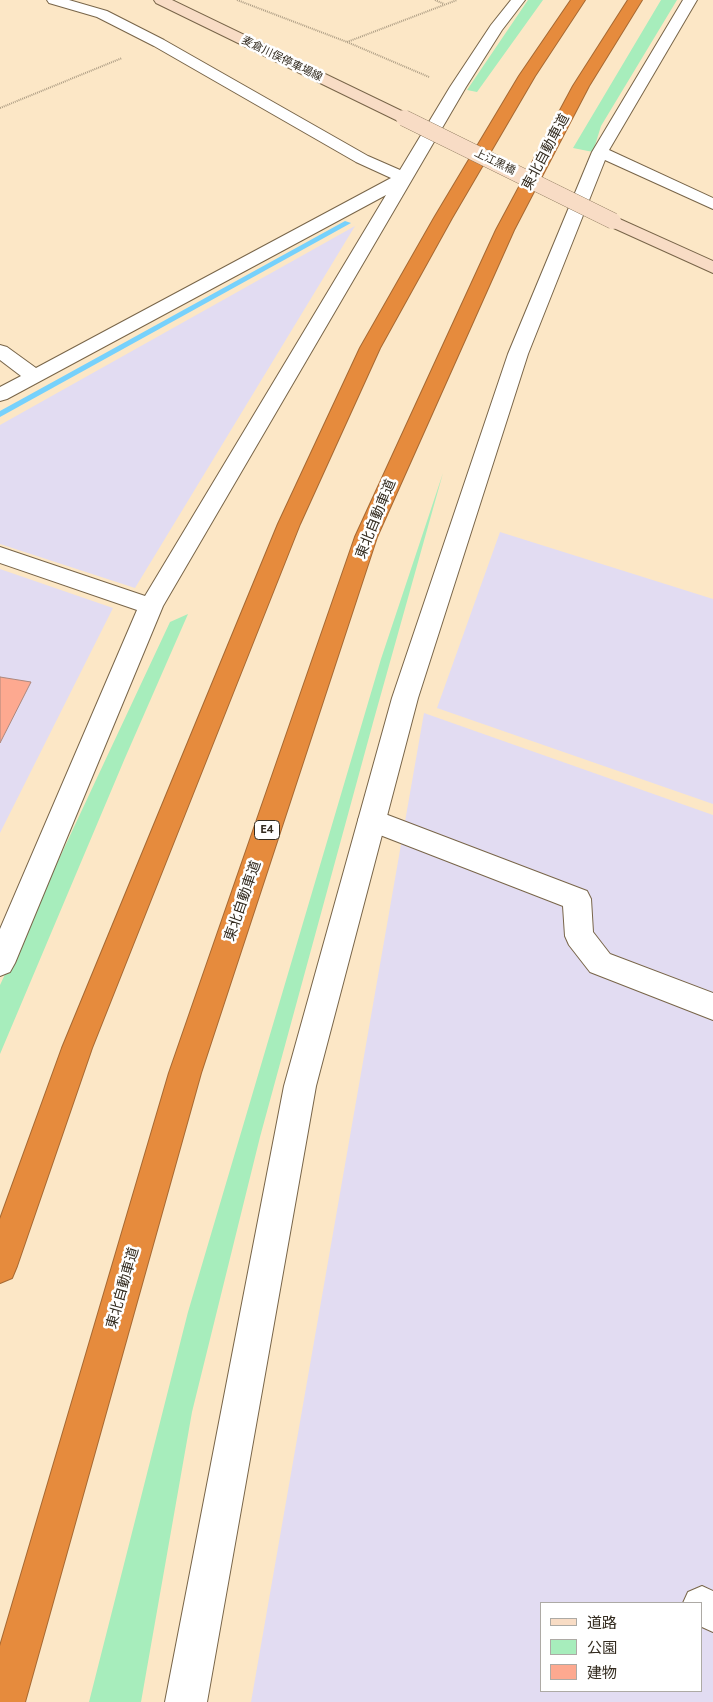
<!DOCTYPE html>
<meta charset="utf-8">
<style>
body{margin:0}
#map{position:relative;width:713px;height:1702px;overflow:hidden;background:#fce7c6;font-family:"PT Sans","Noto Sans JP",sans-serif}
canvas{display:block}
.legend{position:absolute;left:540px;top:1602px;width:162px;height:90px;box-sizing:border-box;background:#fff;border:1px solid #adaaa5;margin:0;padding:6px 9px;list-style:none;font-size:15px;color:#332b1f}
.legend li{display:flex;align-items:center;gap:10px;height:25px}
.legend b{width:25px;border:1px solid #adaaa5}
</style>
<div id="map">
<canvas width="713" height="1702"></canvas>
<ul class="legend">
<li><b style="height:6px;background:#f8dcc5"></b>道路</li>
<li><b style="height:14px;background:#a7edbc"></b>公園</li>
<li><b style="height:14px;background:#fda990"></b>建物</li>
</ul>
</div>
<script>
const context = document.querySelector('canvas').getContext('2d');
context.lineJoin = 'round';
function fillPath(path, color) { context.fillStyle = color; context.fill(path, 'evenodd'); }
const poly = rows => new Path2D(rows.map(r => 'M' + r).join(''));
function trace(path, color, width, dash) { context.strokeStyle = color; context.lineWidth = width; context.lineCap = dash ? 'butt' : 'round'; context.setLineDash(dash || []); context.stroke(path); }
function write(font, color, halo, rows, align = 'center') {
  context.font = font + ' "PT Sans","Noto Sans JP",sans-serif'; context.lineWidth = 5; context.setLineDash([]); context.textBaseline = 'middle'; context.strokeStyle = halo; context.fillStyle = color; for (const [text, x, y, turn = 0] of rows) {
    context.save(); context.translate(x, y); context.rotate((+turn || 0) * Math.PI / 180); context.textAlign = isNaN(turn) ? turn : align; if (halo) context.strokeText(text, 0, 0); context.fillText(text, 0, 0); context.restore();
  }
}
fillPath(poly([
 [355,226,135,588,0,544,0,425],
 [500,532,713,599,713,804,437,708],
 [0,569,113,608,0,833],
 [424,713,713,815,713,1702,251,1702],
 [542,1603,702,1603,702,1691,542,1691]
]), '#e2dcf2');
fillPath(poly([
 [528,0,543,0,477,92,467,90],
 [661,0,677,0,601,126,593,152,573,148],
 [443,473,374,719,260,1137,192,1412,141,1702,89,1702,188,1312,381,659],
 [188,614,125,758,0,1054,0,985,170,622]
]), '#a7edbc');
fillPath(poly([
 [345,221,351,223,0,417,0,411]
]), '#76d1fc');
const building = poly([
 [0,677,31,682,0,743,0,677]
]);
fillPath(building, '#fda990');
trace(building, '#ad887d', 1);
const lane = poly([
 [372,809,587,891,591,899,593,932,610,954,713,993,713,1020,590,972,569,945,565,936,563,906,362,828,358,820,362,812,372,809],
 [702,1586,713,1591,713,1632,702,1627,702,1603,683,1603,688,1592,702,1586]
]);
const street = poly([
 [47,0,69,0,107,11,164,40,368,156,400,170,450,87,491,25,511,0,525,0,502,30,466,87,163,606,15,963,10,972,0,976,0,929,137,610,0,563,0,547,145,596,386,195,7,399,0,401,0,387,21,376,0,360,0,345,7,347,36,368,391,178,356,162,154,46,97,17,49,3,47,0],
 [683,0,697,0,609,150,713,198,713,209,605,160,528,354,418,698,316,1086,207,1702,165,1702,284,1086,392,698,508,354,592,152,683,0]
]);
const secondary = poly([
 [154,0,172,0,410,115,412,118,410,121,398,121,156,3,154,0],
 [613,216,713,261,713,273,607,225,604,221,607,217,613,216]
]);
const highway = poly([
 [571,0,585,0,535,76,452,218,380,348,300,524,92,1048,17,1266,12,1278,0,1283,0,1219,62,1048,278,524,360,348,434,218,519,76,571,0],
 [628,0,642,0,589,86,514,230,377,537,201,1073,25,1702,0,1702,0,1646,169,1073,355,537,496,230,573,86,628,0]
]);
trace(lane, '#786549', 2);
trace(street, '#786549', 2);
trace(secondary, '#786549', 2);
trace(highway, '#a76932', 2);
trace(poly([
 [237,0,347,42,429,77],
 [435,0,444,4],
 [347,42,457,0],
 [0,108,122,58]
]), '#ae9e85', 2, [1, 1]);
fillPath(lane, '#fff');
fillPath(street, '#fff');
fillPath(secondary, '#f8dcc5');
fillPath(highway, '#e68b3d');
const secondaryBridge = poly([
 [404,118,613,221]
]);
trace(secondaryBridge, '#786549', 17, []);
trace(secondaryBridge, '#f8dcc5', 16);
write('11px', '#332b1f', '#fff', [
 ["麦倉川俣停車場線",282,59,26],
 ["上江黒橋",495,162,26]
]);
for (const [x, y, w] of [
 [267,830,25]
]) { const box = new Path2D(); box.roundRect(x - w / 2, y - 9.5, w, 19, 4); context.fillStyle = '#fff'; context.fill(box); trace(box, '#332b1f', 1); }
write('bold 12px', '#332b1f', null, [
 ["E4",267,830]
]);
write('14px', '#332b1f', '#fff', [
 ["東北自動車道",546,152,-62],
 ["東北自動車道",376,519,-68],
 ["東北自動車道",243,901,-71],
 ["東北自動車道",123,1288,-74]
]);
</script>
